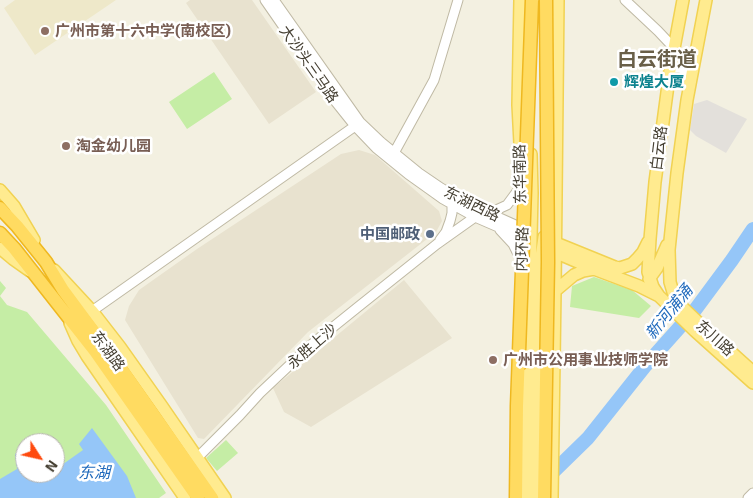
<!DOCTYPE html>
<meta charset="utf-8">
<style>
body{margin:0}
#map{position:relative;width:753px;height:498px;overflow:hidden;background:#f3f0e1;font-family:"Exo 2",sans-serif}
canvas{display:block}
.north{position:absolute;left:15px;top:433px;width:50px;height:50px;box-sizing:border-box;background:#fff;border:1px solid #b5b2ad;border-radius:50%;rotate:125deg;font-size:14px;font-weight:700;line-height:20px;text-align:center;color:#453f32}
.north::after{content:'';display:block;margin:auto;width:18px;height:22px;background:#ff4a0d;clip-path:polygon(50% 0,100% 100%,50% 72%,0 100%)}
</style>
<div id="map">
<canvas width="753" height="498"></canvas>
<div class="north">N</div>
</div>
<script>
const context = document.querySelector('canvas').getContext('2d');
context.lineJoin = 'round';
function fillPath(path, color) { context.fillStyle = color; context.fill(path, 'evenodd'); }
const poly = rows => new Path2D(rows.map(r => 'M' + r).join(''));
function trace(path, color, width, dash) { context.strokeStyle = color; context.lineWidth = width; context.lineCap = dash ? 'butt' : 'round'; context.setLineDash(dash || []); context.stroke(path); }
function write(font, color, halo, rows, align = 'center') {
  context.font = font + ' "Exo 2","Noto Sans SC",sans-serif'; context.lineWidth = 5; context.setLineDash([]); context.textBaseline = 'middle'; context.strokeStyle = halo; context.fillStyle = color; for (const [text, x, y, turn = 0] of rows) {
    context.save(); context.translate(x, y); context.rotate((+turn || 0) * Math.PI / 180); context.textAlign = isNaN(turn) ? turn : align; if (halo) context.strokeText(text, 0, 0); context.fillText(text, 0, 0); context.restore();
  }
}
fillPath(poly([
 [190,0,252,0,316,92,269,124,186,3],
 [359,150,375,155,439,211,442,221,436,232,308,332,204,439,198,438,125,320,129,306,139,290,197,249,341,154],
 [404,280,452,338,311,427,284,412,273,388]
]), '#e8e2cf');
fillPath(poly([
 [15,0,116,0,35,55,4,8]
]), '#eee8c9');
fillPath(poly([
 [214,72,232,99,187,129,169,102],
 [594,277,632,290,651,306,639,318,570,307,572,286],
 [0,281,6,288,0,296,7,305,27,312,106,405,166,493,159,498,0,498],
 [25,443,55,443,55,473,25,473],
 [226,440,238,453,217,471,206,458]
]), '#c5eda5');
fillPath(poly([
 [707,100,747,119,726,153,696,136,690,130,694,104]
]), '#e3e0db');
fillPath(poly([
 [92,428,127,476,136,498,0,498,0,479,17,469,15,454,25,448,25,473,55,473,55,463,59,467,83,450,79,444]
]), '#95c6f8');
trace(poly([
 [546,479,588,438,646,365,695,310,732,260,753,229]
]), '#95c6f8', 14);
const minor = poly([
 [265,0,335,101,355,126,376,148,408,174,443,199,475,217,519,236],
 [274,0,360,122,381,142,419,173,441,188,471,205,520,227],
 [625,0,658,31,674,48],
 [670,70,674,68,681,68,687,73,691,81],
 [394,153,434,80,458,0],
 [489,212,496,210,507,205,521,186],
 [500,230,513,244,518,254],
 [440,240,446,232,450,221,452,213,452,201],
 [92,311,358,124],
 [197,458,240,415,260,393,312,344,358,307,437,244,475,217],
 [748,498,753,493]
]);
const major = poly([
 [520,0,518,105,521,163],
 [683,0,670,70,655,182,650,239,648,272,653,287,659,296,695,331,753,383],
 [706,0,687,100,677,173,669,250,670,282,673,292,679,304,701,325,753,372],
 [0,190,14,206,34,240],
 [551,241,615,267,620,268,632,264,637,259,643,252,648,242],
 [0,248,13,259,30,271],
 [550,250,594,269,639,286,659,296],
 [54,270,92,311,120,347,161,405,225,498],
 [649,279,657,268,667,245],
 [555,291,574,275,583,271,594,269],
 [70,323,78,341,87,356,185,498],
 [537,373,538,302,540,265,544,237],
 [528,374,532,193,531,154],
 [552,498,555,291,558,0]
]);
const highway = poly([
 [0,208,17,226,46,262,63,290,123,371,212,498],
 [0,233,14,248,95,351,198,498]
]);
trace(minor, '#bfb9a4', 11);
trace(major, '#f1d252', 14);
trace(highway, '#efb820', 15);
trace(minor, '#fff', 9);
trace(major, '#ffeb8f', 11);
trace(highway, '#ffdb61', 12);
const majorBridge = poly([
 [526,498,528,374],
 [534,498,537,373]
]);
const highwayBridge = poly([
 [516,498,517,406,532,0],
 [544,498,548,262,546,0]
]);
trace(majorBridge, '#f1d252', 14, []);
trace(highwayBridge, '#efb820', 15, []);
trace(majorBridge, '#ffeb8f', 11);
trace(highwayBridge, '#ffdb61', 12);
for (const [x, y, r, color] of [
 [45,31,5,"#8d6e63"],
 [614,82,5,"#0f9aa8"],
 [66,146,5,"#8d6e63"],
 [430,234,5,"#5c6f8a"],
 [493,360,5,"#8d6e63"]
]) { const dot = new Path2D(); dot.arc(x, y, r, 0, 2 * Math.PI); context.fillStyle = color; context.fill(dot); trace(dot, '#fff', 2); }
write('bold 15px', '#785e54', '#fff', [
 ["广州市第十六中学(南校区)",55,31],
 ["淘金幼儿园",76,146],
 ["广州市公用事业技师学院",503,360]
], 'left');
write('15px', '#453f32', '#fff', [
 ["大沙头三马路",309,64,55],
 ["白云路",659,148,-83],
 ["东华南路",520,174,-91],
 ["东湖西路",472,204,26],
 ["内环路",522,249,-88],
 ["东川路",715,338,42],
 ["永胜上沙",312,346,-41],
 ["东湖路",108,351,54]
]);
write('bold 15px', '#0d838f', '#fff', [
 ["辉煌大厦",624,82]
], 'left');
write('bold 15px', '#4e5e75', '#fff', [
 ["中国邮政",420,234]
], 'right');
write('italic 16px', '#206abc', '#fff', [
 ["新河浦涌",669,312,-51],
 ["东湖",94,473]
]);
write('bold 20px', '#695f48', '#fff', [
 ["白云街道",657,59]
]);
</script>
